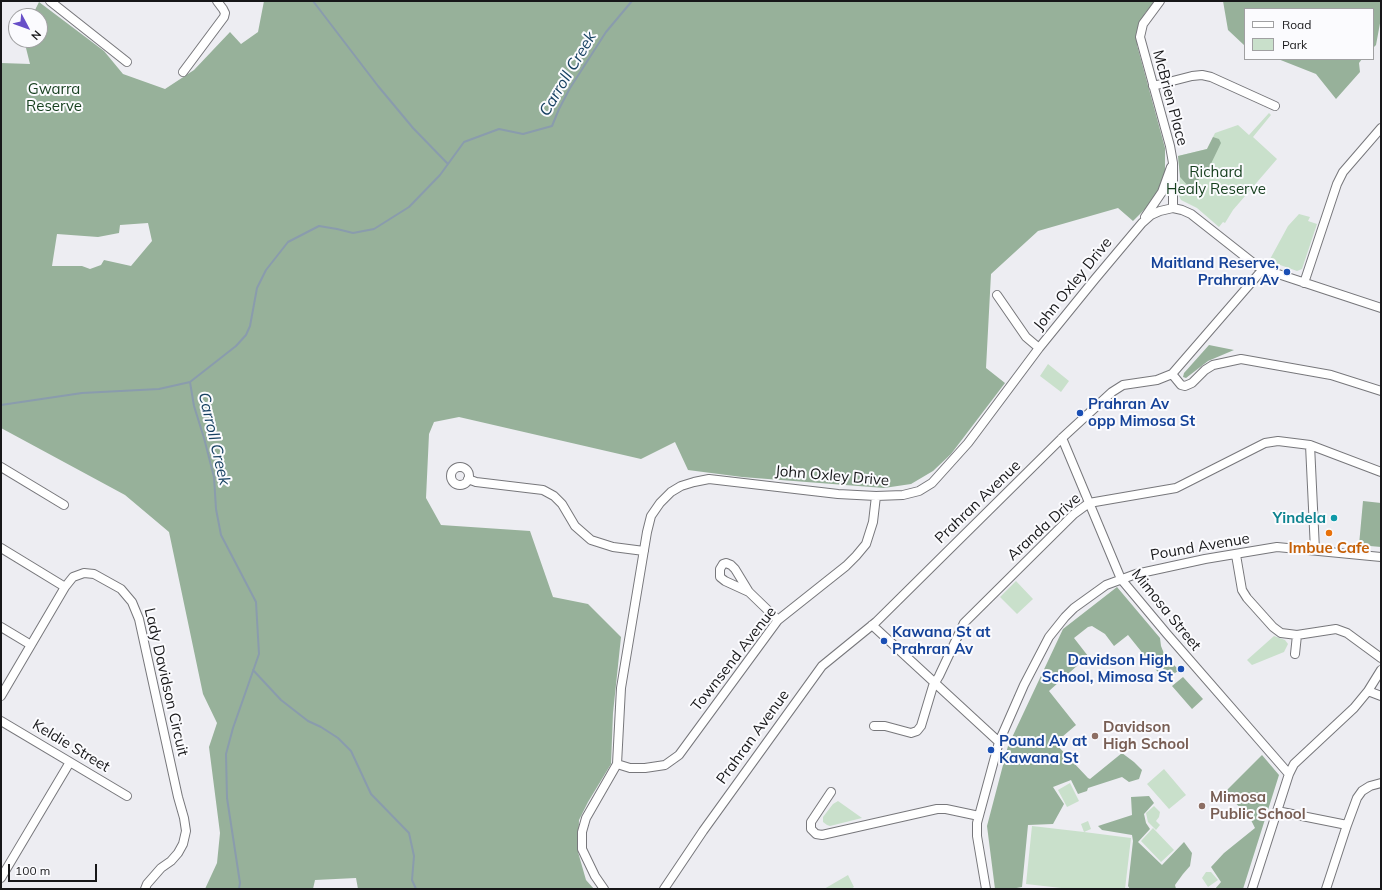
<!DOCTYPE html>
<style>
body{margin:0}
#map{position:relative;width:1382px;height:890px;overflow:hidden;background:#ededf2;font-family:Mulish,sans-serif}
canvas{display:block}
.frame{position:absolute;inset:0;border:2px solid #171719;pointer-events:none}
.legend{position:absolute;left:1244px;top:8px;width:130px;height:52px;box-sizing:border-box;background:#fbfbfe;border:1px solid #a0a0a2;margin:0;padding:5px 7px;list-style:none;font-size:12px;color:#171719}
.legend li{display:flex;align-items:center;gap:8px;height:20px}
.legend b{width:20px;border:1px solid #a0a0a2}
.north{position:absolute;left:8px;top:8px;width:40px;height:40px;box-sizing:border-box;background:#fbfbfe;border:1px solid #a0a0a2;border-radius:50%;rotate:131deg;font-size:11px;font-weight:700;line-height:16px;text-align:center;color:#171719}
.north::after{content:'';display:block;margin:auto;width:14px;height:18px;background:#684fc8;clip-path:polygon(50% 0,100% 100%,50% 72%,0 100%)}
.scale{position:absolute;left:8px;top:864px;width:89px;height:18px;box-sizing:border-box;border:2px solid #171719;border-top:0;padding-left:5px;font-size:12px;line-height:14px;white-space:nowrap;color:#171719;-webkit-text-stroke:3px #fbfbfe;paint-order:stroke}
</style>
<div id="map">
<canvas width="1382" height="890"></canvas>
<div class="frame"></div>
<ul class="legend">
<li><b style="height:5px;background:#fff"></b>Road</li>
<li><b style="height:11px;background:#c9e0cb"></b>Park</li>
</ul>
<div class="north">N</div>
<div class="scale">100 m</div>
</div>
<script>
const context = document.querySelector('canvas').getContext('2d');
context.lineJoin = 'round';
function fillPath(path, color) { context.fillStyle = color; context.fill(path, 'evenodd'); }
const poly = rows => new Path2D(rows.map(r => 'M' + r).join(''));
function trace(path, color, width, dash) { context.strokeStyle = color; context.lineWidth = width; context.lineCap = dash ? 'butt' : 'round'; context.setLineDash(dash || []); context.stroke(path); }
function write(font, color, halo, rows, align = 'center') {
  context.font = font + ' Mulish,sans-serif'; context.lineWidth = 4; context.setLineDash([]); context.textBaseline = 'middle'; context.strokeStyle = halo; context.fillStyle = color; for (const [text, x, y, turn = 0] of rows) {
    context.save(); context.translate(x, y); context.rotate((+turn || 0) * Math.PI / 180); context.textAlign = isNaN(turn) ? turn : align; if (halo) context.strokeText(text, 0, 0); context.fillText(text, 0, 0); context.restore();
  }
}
fillPath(poly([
 [1269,113,1271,115,1253,137,1277,159,1233,210,1225,223,1223,222,1219,227,1197,208,1181,200,1179,196,1180,174,1178,156,1207,149,1215,133,1238,125,1249,135],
 [1299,214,1310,217,1308,221,1317,224,1302,269,1297,271,1269,261,1288,226],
 [1048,364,1069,381,1061,392,1040,376],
 [1016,581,1033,599,1017,614,1000,597],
 [1274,636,1285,640,1288,644,1284,652,1252,665,1247,660],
 [1164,769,1186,795,1169,809,1147,784],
 [1070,783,1079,801,1067,807,1058,790],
 [838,801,862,818,830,826,827,825,823,822,823,817,833,804],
 [1154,806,1160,812,1159,817,1156,821,1160,825,1156,830,1148,822,1146,813],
 [1088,821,1091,829,1084,832,1131,838,1125,889,1070,889,1026,884,1032,826,1084,832,1081,824],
 [1153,828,1174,850,1161,862,1141,841],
 [1206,872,1211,872,1218,880,1208,887,1202,878],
 [848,875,854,887,851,889,824,889]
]), '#c9e0cb');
fillPath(poly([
 [264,1,1156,1,1145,13,1137,45,1165,148,1165,175,1152,202,1133,221,1118,208,1038,231,991,274,986,368,1005,383,951,454,933,471,911,484,884,488,742,477,688,470,675,442,641,459,459,417,434,422,429,434,426,498,441,525,530,531,553,597,588,604,621,637,613,713,611,764,588,802,579,820,578,852,586,880,594,889,358,889,356,878,315,880,313,889,205,889,217,863,220,833,209,747,217,723,203,694,169,532,125,495,1,428,1,63,30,64,24,40,40,40,40,16,32,16,39,2,104,51,123,74,165,89,194,70,230,32,241,44,258,32],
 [148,223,152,241,131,266,104,260,101,265,90,269,82,266,52,266,57,234,98,237,119,233,120,225],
 [1223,1,1381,1,1381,18,1376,45,1373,48,1373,9,1245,9,1245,46,1228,30],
 [1278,59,1362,59,1359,63,1360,72,1336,99,1316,74],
 [1213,137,1219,139,1221,143,1206,174,1189,187,1180,177,1178,156,1207,149],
 [1209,345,1234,350,1208,361,1186,378,1183,377,1184,373],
 [1363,501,1381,503,1381,547,1359,545],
 [1117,587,1160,638,1161,646,1165,656,1179,670,1165,681,1128,635,1114,646,1105,634,1092,626,1088,627,1074,638,1088,656,1049,691,1076,725,1055,743,1088,778,1090,779,1122,753,1134,762,1142,770,1139,779,1129,782,1122,777,1088,788,1087,791,1078,794,1071,780,1053,787,1064,804,1053,824,1028,825,1022,887,1011,889,995,889,987,826,1008,746,1063,629],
 [1183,677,1203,699,1192,709,1172,686],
 [1262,755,1279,775,1243,889,1215,889,1221,882,1211,867,1224,853,1255,828,1250,818,1225,792],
 [1149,796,1154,803,1144,814,1146,823,1150,829,1138,842,1162,865,1184,842,1192,853,1190,866,1183,874,1175,885,1176,889,1130,889,1128,886,1133,841,1132,835,1102,830,1098,826,1132,815,1131,797]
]), '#97b19a');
trace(poly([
 [313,1,378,86,413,128,448,164],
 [1,405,82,393,159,389,190,382],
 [253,670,281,700,308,721,321,727,338,738,351,751,371,794,409,833,414,856,412,880,416,889],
 [239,889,240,883,227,798,226,754,233,728,259,654,256,602,221,535,216,509,214,477,204,438,194,406,190,382,236,346,246,335,250,326,257,288,266,270,288,242,319,226,337,229,353,233,374,229,409,207,440,175,464,142,499,129,523,134,552,126,559,109,570,88,606,32,632,1]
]), '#8a9cad', 2);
const minor = poly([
 [50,1,127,62],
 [1160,1,1143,24,1140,37,1170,146,1173,163,1173,208],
 [183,72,224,17,225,13,223,9,217,1],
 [1153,86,1192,76,1202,75,1211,77,1275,106],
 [1145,217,1162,192,1171,167],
 [1304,283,1337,184,1343,172,1381,128],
 [997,295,1026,337,1039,348],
 [1172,374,1181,385,1185,386,1192,383,1205,370,1213,365,1241,359,1331,375,1381,391],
 [1062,438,1121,579,1167,634,1289,774],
 [1310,445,1315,550],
 [1,467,64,505],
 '451 476a9 9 0 1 1 18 0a9 9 0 1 1-18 0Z',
 [468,479,476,482,543,490,554,496,562,504,575,526,591,540,613,547,644,551],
 [1,548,65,587],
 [1236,555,1242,590,1247,598,1273,627,1281,633,1297,635,1336,629,1347,633,1381,658],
 [749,592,725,581,720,577,720,569,723,564,726,563,731,565,735,569,749,592,778,620],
 [872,625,999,742],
 [1,627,31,645],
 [1295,654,1297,635],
 [1368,691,1381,696],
 [1,696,65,587,73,577,84,573,94,574,121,589,132,602,139,619,178,797,184,818,186,831,183,844,178,853,171,861,161,868,147,884,145,889],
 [1,721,127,796],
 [874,726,885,726,911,733,917,731,921,726,933,686,939,676,964,623,1074,514,1089,503,1176,488,1265,443,1278,441,1310,445,1381,472],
 [617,764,630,768,645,768,665,765,679,755,778,620,846,566,856,556,866,544,873,522,876,496],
 [831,792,811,822,811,829,816,834,822,835,937,809,946,809,979,816],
 [1277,811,1347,825],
 [1,878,70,762],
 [604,889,595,876,582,849,582,832,586,818,617,764,621,688,647,532,651,516,660,503,671,492,681,486,694,482,709,479,838,494,876,496,903,495,919,491,932,483,968,443,1039,348,1095,279,1142,223,1151,215,1160,211,1173,208,1182,210,1191,214,1257,266,1263,269,1381,308],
 [664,889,703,831,822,666,876,622,1062,438,1112,392,1123,385,1157,380,1172,374,1263,269],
 [986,889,977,836,977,823,999,742,1024,685,1049,637,1065,617,1074,608,1106,585,1136,574,1205,559,1277,547,1381,557],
 [1252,889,1289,774,1294,764,1354,708,1368,691,1381,670],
 [1326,889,1347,825,1357,798,1362,791,1370,786,1381,783]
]);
trace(minor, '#77777b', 10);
trace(minor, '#fff', 8);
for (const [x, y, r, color] of [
 [1287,272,4,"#1a4fb4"],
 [1080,413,4,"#1a4fb4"],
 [1334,518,4,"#0f9aa8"],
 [1329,533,4,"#e8710a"],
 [884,641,4,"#1a4fb4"],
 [1181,669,4,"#1a4fb4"],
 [1095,736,4,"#8d6e63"],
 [991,750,4,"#1a4fb4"],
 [1202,806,4,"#8d6e63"]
]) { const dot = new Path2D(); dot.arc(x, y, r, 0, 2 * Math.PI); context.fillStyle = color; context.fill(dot); trace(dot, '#fbfbfe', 1.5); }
write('15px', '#163f1e', '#fbfbfe', [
 ["Gwarra",54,89],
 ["Reserve",54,106],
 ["Richard",1216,172],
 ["Healy Reserve",1216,189]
]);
write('15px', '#171719', '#fbfbfe', [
 ["McBrien Place",1170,98,75],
 ["John Oxley Drive",1073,284,-51],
 ["John Oxley Drive",832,476,5],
 ["Prahran Avenue",978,502,-44],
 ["Aranda Drive",1044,527,-42],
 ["Pound Avenue",1200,547,-10],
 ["Mimosa Street",1166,610,51],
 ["Townsend Avenue",734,659,-52],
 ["Lady Davidson Circuit",166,682,77],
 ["Prahran Avenue",753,737,-54],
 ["Keldie Street",71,746,31]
]);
write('bold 15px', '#164399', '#fbfbfe', [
 ["Maitland Reserve,",1279,263,"right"],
 ["Prahran Av",1279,280,"right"],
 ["Prahran Av",1088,404],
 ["opp Mimosa St",1088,421],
 ["Kawana St at",892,632],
 ["Prahran Av",892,649],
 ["Davidson High",1173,660,"right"],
 ["School, Mimosa St",1173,677,"right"],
 ["Pound Av at",999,741],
 ["Kawana St",999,758]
], 'left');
write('bold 15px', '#0d838f', '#fbfbfe', [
 ["Yindela",1326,518]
], 'right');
write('bold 15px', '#c56008', '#fbfbfe', [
 ["Imbue Cafe",1329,548]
]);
write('bold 15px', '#785e54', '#fbfbfe', [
 ["Davidson",1103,727],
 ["High School",1103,744],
 ["Mimosa",1210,797],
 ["Public School",1210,814]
], 'left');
write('italic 16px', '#174162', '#fbfbfe', [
 ["Carroll Creek",568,74,-59],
 ["Carroll Creek",214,439,77]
]);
</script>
